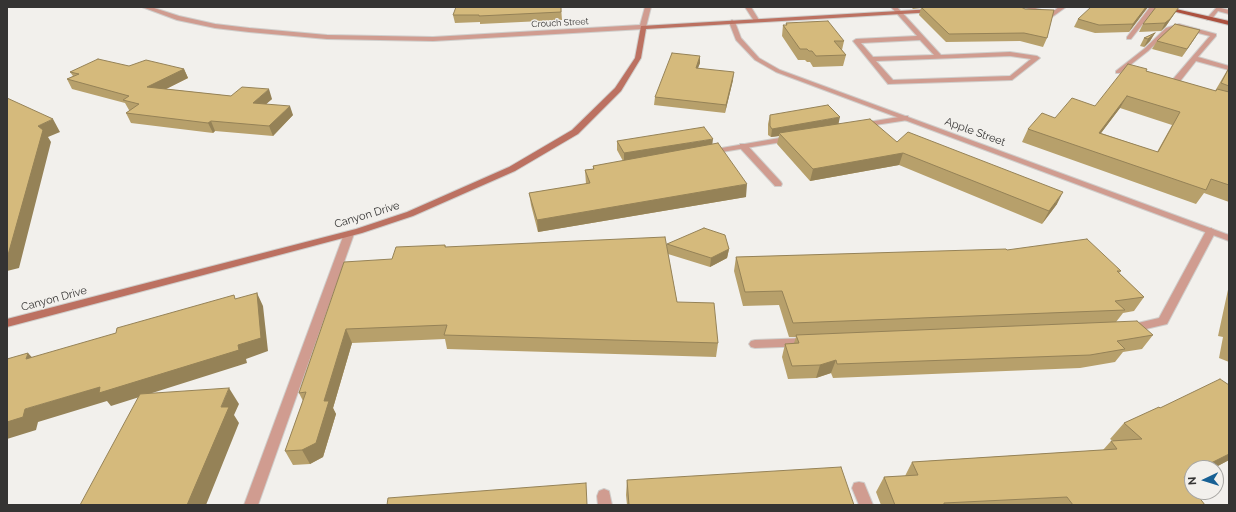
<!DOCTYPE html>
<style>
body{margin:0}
#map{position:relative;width:1236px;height:512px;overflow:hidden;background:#f2f0ec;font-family:Raleway,sans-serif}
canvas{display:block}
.frame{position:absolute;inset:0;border:8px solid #353433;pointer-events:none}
.north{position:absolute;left:1184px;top:460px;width:40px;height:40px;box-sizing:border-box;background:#f2f0ec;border:1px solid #a6a5a2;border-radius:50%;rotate:266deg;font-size:11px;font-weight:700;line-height:16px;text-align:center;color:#353433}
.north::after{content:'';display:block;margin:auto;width:14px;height:18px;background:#176094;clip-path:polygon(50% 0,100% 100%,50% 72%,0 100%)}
</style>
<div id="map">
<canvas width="1236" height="512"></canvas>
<div class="frame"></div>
<div class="north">N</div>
</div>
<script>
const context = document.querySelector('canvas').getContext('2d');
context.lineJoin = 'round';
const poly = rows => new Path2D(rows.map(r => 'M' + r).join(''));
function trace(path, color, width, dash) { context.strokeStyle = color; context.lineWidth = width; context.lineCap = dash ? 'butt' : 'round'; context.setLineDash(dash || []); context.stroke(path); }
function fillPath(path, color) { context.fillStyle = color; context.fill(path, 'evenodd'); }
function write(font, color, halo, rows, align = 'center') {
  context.font = font + ' Raleway,sans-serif'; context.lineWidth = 3; context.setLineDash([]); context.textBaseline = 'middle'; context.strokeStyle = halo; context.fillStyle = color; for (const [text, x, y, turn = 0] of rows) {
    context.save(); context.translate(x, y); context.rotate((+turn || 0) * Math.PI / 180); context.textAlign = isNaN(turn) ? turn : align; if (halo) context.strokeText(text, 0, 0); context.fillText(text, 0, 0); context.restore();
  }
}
const service = poly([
 [745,7,751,7,759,20,758,21,754,21,745,7],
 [891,7,897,7,941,55,1010,52,1037,56,1040,58,1012,80,888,84,853,41,856,39,917,36,891,7],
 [920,40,934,55,873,57,861,43,920,40],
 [1010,56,1031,59,1010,76,893,80,876,61,1010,56],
 [1023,7,1032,7,1051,13,1059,7,1066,7,1052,17,1023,7],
 [1150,7,1156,7,1131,39,1127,39,1127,37,1150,7],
 [1217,7,1229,10,1229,14,1218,11,1211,20,1207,20,1207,18,1217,7],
 [1179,24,1216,34,1216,36,1198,57,1229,66,1229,70,1196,61,1174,89,1168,89,1168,85,1210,36,1179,28,1170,30,1148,51,1120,73,1116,73,1116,71,1144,49,1166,28,1179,24],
 [740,144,746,144,781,182,782,184,781,186,775,186,740,148,740,144],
 [859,482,864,483,873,505,859,505,852,488,854,483,859,482],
 [604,489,609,491,612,505,598,505,597,496,599,491,604,489]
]);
const minor = poly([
 [905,116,908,116,908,120,862,127,858,125,862,123,905,116],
 [791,136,794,136,794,140,710,154,706,152,710,150,791,136],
 [1211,228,1216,231,1167,324,1129,333,1125,332,1123,329,1125,326,1159,318,1206,231,1211,228],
 [349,231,354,234,258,505,244,505,344,234,349,231],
 [808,338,812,339,814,342,812,345,808,346,755,348,751,347,749,344,751,341,755,340,808,338]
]);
const tertiary = poly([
 [142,7,151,7,179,16,215,24,249,28,327,35,433,37,640,25,645,7,651,7,646,27,643,29,433,41,327,39,249,32,215,28,177,20,142,7],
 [732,20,735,22,741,38,759,58,780,70,1229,235,1229,241,776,72,755,60,736,40,729,22,732,20]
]);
const secondary = poly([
 [933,9,936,11,935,12,646,29,641,58,621,91,578,134,515,171,413,216,362,233,7,327,7,319,356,229,407,212,509,167,572,130,615,88,635,58,641,26,933,9]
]);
const primary = poly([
 [1156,7,1167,7,1229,21,1229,25,1156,7]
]);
trace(service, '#d0cecb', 2);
trace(minor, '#d0cecb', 2);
trace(tertiary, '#d0cecb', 2);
trace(secondary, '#d0cecb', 2);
trace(primary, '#d0cecb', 2);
fillPath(service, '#d09c90');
fillPath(minor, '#d09c90');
fillPath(tertiary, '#d09c90');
fillPath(secondary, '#bc7161');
fillPath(primary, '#ac513f');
fillPath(poly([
 [561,7,562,20,480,24,480,22,455,23,453,15],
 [911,7,1021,7,1047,38,1043,47,1020,41,946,42,919,15,921,8,913,9],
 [1148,7,1129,32,1095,33,1074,27,1078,19],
 [1156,7,1180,7,1179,8,1178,8,1166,26,1161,31,1139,32,1143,24],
 [786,23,844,41,842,50,846,55,843,66,813,67,810,62,807,62,805,60,798,60,782,36,783,25,786,25],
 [1200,30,1182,57,1152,49,1157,41],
 [1155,33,1150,41,1144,47,1140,46,1144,38],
 [700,56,700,63,698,68,733,80,725,113,654,105,655,97],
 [129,66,184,69,188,78,166,89,231,96,272,99,266,104,293,115,273,136,215,131,213,133,131,123,126,113,130,110,129,110,125,103,72,89,67,79,73,76,70,72],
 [1229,67,1229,202,1204,193,1196,204,1022,142,1028,129,1055,118,1095,106,1146,71,1215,91],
 [1120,108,1172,125,1157,152,1101,133],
 [770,115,839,123,897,142,1057,204,1042,224,899,165,810,181,777,144,779,136,771,137,768,135,768,124],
 [617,141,712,144,746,197,538,232,531,205,529,193,586,184,585,170,593,169,593,166,623,161,617,150],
 [667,244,729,249,727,258,710,267,668,254,677,302,718,343,716,357,447,349,445,339,352,343,333,408,336,414,323,457,310,464,293,465,285,451,303,401,299,393,392,259,445,245,446,247,667,247],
 [1007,250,1121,271,1119,273,1144,297,1134,311,1123,313,1116,322,1153,335,1142,349,1123,352,1115,362,1080,368,833,378,831,373,816,378,788,379,782,357,785,344,794,343,796,337,789,337,779,305,743,306,734,271,736,257],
 [1229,285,1229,362,1219,358,1223,337,1218,336],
 [1229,385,1229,460,1214,468,1192,468,1192,479,1188,482,1205,505,881,505,876,492,884,477,905,476,912,462,1103,450,1111,441,1113,441,1110,439,1124,423,1160,408],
 [627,480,854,505,627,505,626,495]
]), '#b7a06b');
fillPath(poly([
 [1146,7,1148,7,1129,32,1133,24],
 [1179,7,1175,13,1166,26,1161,31,1165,23],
 [1200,30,1195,38,1182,57,1187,49],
 [1155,33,1150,41,1144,47,1148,39],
 [700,56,700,63,695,75,696,68],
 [184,69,188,78,152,96,147,87],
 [734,72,733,80,725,113,726,105],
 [269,89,272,99,257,112,253,103],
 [1127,96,1120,108,1092,145,1099,133],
 [290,106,293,115,273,136,269,126],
 [840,117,838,126,779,133,779,136,771,137,772,129],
 [53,119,60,132,48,137,51,142,19,268,7,271,7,255,38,126],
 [211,121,215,131,213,133,208,123],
 [713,139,712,147,624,162,624,153],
 [903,153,899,165,810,181,813,169],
 [747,184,746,197,538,232,537,220],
 [1063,192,1057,204,1042,224,1049,211],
 [729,249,727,258,710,267,711,258],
 [257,293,263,306,268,351,246,359,247,363,111,406,107,401,38,422,36,430,7,439,7,422,25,409,238,345],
 [346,329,352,343,333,408,336,414,323,457,310,464,302,450,324,401],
 [28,353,40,366,26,359],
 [836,360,831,373,816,378,820,365],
 [229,388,239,404,234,415,239,423,206,505,187,505,221,407],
 [1229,454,1229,460,1214,468,1201,468],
 [1192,473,1192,479,1167,492,1184,477]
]), '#958257');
const building = poly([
 [456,7,561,7,561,12,479,16,479,15,453,15,456,7],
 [921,7,1021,7,1025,9,1054,10,1047,38,1024,33,949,34,921,7],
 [1091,7,1146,7,1133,24,1099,25,1078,19,1091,7],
 [1156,7,1179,7,1170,19,1165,23,1143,24,1156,7],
 [828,21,844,41,834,41,846,55,816,56,812,51,809,51,807,49,800,49,783,25,787,25,786,23,828,21],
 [1175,24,1200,30,1187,49,1157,41,1175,24],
 [1155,33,1148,39,1144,38,1155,33],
 [672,53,700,56,696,68,734,72,726,105,655,97,672,53],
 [98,59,129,66,146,60,184,69,147,87,231,96,242,87,269,89,253,103,290,106,269,126,211,121,208,123,126,113,139,104,123,100,129,96,67,79,79,74,70,72,98,59],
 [1128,64,1147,69,1146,71,1216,91,1217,89,1229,92,1229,185,1211,179,1206,190,1028,129,1042,113,1055,118,1072,98,1095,106,1128,64],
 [1127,96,1180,112,1158,152,1099,133,1127,96],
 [1229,68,1229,86,1221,83,1229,68],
 [7,98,53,119,38,126,43,130,8,255,7,255,7,98],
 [828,105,840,117,772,129,770,126,770,115,828,105],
 [870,119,897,142,908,132,1063,192,1049,211,903,153,813,169,779,133,870,119],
 [704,127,713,139,624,153,617,141,704,127],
 [718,143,747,184,537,220,529,193,590,183,585,170,594,169,593,166,718,143],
 [704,228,725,235,729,249,711,258,667,244,704,228],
 [665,237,677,302,714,303,718,343,444,335,447,325,346,329,324,401,329,401,316,443,302,450,285,451,306,392,299,393,344,262,392,259,396,247,445,245,445,247,665,237],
 [1087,239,1121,271,1117,271,1144,297,1115,301,1125,310,793,323,782,291,745,292,736,257,1006,249,1007,250,1087,239],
 [257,293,261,338,238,345,239,350,99,393,100,387,25,409,23,417,7,422,7,359,28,353,26,359,116,333,117,328,234,295,235,299,257,293],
 [1137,321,1153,335,1117,341,1125,349,1090,355,837,364,836,360,820,365,792,366,785,344,799,343,796,335,1137,321],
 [1220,379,1229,385,1229,454,1201,468,1192,468,1192,473,1184,477,1192,487,1192,492,1195,492,1205,505,1073,505,1067,497,944,503,944,505,895,505,884,477,918,475,912,462,1117,449,1111,441,1142,439,1124,423,1159,407,1160,408,1220,379],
 [229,388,221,407,229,407,187,505,80,505,140,394,229,388],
 [841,467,854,505,629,505,627,480,841,467],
 [586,483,587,505,387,505,388,498,586,483]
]);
fillPath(building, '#d5ba7c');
trace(building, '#958257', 1);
write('9px', '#353433', '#f2f0ec', [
 ["Crouch Street",560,23,-3]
]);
write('11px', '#353433', '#f2f0ec', [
 ["Apple Street",975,132,20],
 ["Canyon Drive",367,215,-17],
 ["Canyon Drive",54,299,-15]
]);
</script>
